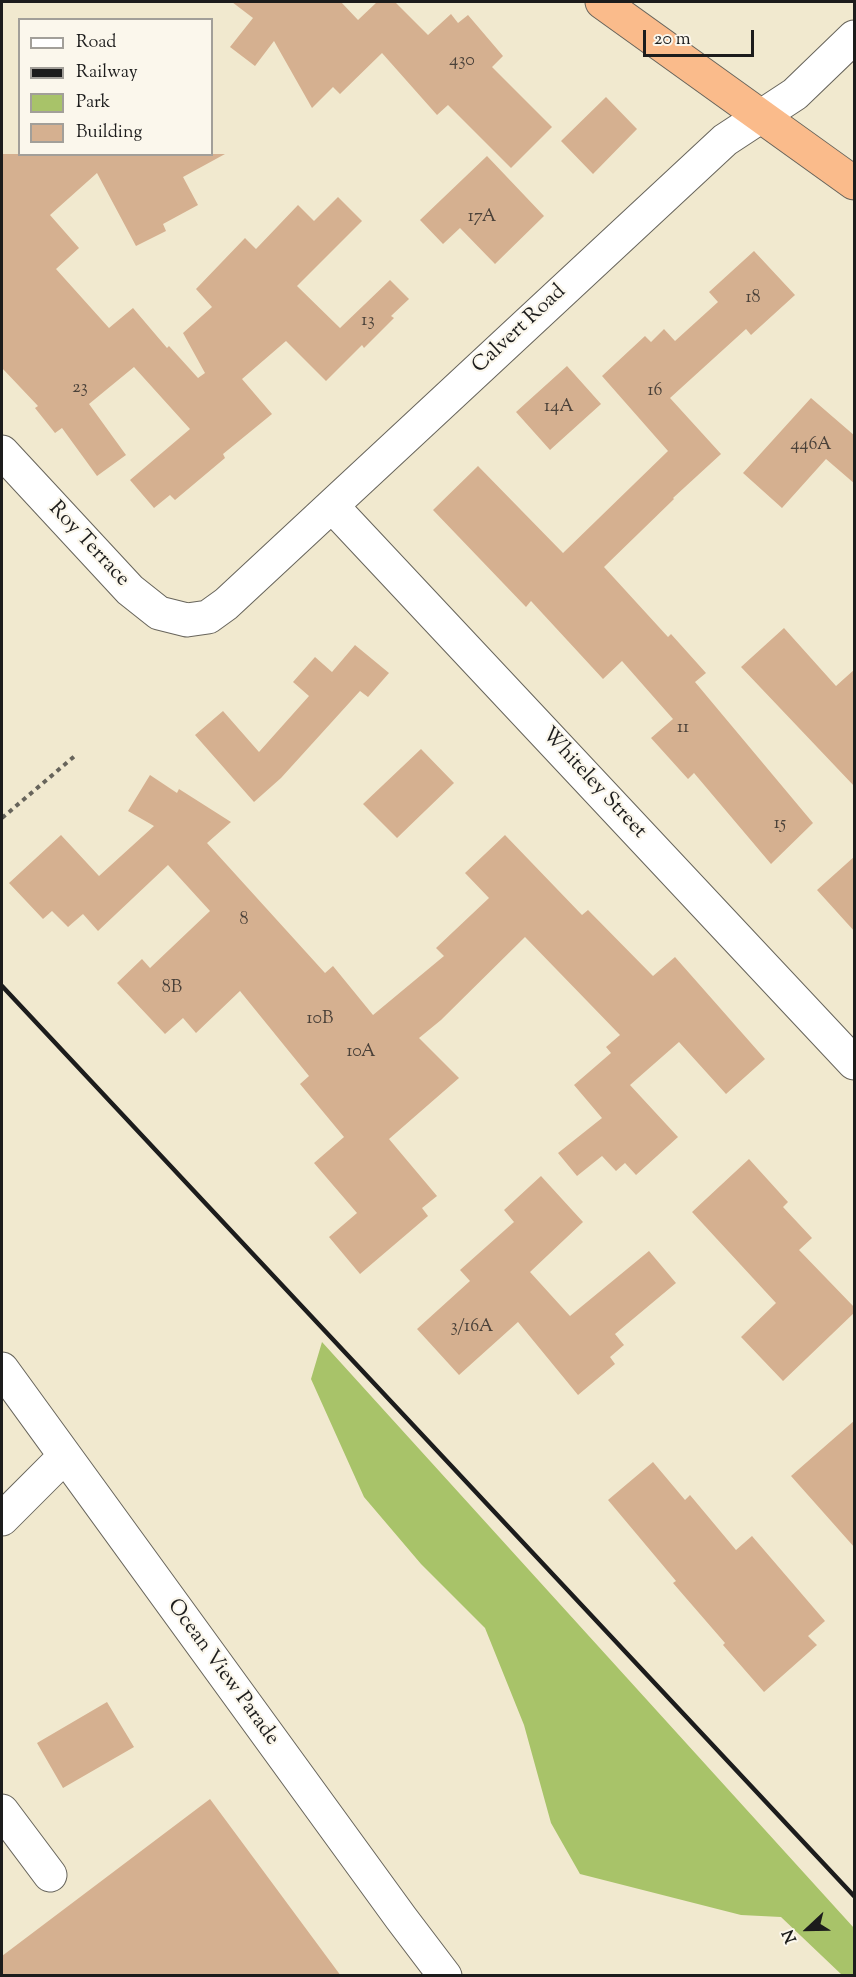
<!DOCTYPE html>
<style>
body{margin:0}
#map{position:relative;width:856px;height:1977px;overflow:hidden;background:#f1e9cf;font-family:"Sorts Mill Goudy",serif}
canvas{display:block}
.frame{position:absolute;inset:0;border:3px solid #1c1c1c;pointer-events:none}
.legend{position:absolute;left:18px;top:18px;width:195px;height:138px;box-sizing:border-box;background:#fbf7ec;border:2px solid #a29f99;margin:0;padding:8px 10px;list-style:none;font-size:18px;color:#1c1c1c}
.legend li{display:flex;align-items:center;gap:12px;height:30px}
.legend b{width:30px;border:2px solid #a29f99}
.north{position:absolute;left:778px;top:1899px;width:60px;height:60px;-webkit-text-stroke:4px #fbf7ec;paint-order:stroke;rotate:248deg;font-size:16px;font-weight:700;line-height:24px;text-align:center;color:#1c1c1c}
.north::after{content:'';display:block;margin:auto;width:21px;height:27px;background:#1c1c1c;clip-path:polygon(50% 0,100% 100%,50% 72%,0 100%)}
.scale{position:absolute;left:643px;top:30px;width:111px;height:27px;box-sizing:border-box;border:3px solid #1c1c1c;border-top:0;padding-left:8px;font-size:18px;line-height:21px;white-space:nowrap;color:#1c1c1c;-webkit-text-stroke:4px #fbf7ec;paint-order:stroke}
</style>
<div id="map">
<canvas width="856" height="1977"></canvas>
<div class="frame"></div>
<ul class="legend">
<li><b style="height:8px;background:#fff"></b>Road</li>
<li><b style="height:8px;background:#1c1c1c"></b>Railway</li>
<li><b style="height:16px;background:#a8c369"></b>Park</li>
<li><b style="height:16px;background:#d5b090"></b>Building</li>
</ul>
<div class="north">N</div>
<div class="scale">20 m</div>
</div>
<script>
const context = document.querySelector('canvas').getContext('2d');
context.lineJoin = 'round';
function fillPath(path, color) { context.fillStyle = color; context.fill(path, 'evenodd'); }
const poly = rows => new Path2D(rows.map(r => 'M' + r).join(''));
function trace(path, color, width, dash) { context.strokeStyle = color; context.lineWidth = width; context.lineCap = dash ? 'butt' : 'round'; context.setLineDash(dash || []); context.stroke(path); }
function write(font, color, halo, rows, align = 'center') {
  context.font = font + ' "Sorts Mill Goudy",serif'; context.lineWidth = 4.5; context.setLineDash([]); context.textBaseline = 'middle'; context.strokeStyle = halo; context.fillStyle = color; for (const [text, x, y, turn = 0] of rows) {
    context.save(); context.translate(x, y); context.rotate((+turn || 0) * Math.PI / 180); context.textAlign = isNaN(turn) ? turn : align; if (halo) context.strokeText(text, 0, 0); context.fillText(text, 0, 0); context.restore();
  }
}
fillPath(poly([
 [322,1342,854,1928,854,1975,842,1975,781,1917,741,1915,580,1874,551,1823,524,1725,485,1628,421,1564,364,1497,311,1379]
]), '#a8c369');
fillPath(poly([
 [232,2,341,2,358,20,377,2,395,2,428,35,451,14,458,23,468,15,503,56,492,67,552,127,511,168,448,105,437,115,382,53,340,94,333,87,312,108,274,41,255,66,230,47,253,18],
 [606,97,637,129,593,174,561,141],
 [2,154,225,154,183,177,198,205,163,224,166,231,136,246,97,173,50,215,79,248,56,269,109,328,133,308,167,348,169,346,198,378,205,373,183,333,212,307,196,289,245,238,256,249,298,205,314,221,338,197,362,221,297,286,340,328,390,280,409,299,391,316,394,318,364,348,362,345,326,381,286,341,242,379,272,414,223,454,225,458,175,500,170,495,154,508,130,480,190,429,134,367,89,404,126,455,97,476,62,428,55,433,35,408,38,406,2,368],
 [487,156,544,216,495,264,460,228,443,244,420,220],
 [754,251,795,295,751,335,746,329,670,398,721,454,673,498,674,499,604,567,668,637,671,634,706,673,695,682,813,823,771,864,694,773,688,779,651,738,673,719,622,661,603,679,531,601,526,607,433,510,478,466,563,553,668,451,602,376,645,336,651,342,664,329,675,341,718,302,709,292],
 [567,366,601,404,550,450,516,412],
 [811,398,855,436,855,484,826,459,782,508,743,473],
 [784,628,836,686,855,669,855,787,741,667],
 [355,645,389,673,368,697,360,691,281,778,254,802,195,735,223,711,259,752,309,696,293,682,315,657,332,672],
 [421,749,454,783,397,838,363,804],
 [150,775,177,793,179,789,231,822,207,843,325,973,333,966,373,1015,444,956,436,948,489,898,465,873,505,835,582,915,588,910,653,976,675,957,765,1059,726,1094,679,1042,630,1085,678,1137,636,1175,625,1163,616,1171,602,1156,577,1176,558,1153,602,1118,574,1085,611,1053,606,1047,620,1035,525,937,441,1020,419,1038,459,1078,389,1139,437,1196,422,1208,428,1216,360,1274,329,1237,357,1213,314,1163,344,1137,300,1084,309,1076,240,991,196,1033,183,1018,165,1034,117,983,142,959,150,968,210,911,168,865,98,931,83,914,68,927,52,911,43,919,9,883,61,835,99,876,154,826,128,811],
 [855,856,855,932,817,890],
 [749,1159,788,1202,783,1207,812,1238,799,1250,855,1308,855,1312,783,1381,741,1337,776,1303,692,1212],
 [541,1176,583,1222,530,1272,570,1316,649,1251,676,1283,615,1334,624,1345,610,1357,615,1364,578,1395,518,1322,459,1375,417,1329,470,1281,460,1270,514,1222,504,1210],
 [855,1420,855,1548,791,1476],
 [653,1462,685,1500,690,1495,736,1550,752,1536,825,1621,808,1636,817,1645,764,1692,723,1645,725,1643,673,1583,676,1581,608,1500],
 [107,1702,134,1747,63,1788,37,1743],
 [210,1799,341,1976,2,1976,2,1956]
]), '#d5b090');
const minor = poly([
 [2,452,130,590,159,613,187,620,208,617,226,604,725,140,795,94,854,37],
 [332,506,854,1063],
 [2,1369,401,1918,445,1976],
 [2,1519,64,1457],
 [2,1811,50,1875]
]);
const highway = poly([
 [602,2,854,183]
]);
trace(minor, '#67645b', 35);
trace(highway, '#67645b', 35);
trace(poly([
 [2,818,77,754]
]), '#67645b', 4, [4.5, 4.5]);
trace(minor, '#fff', 33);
trace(highway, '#fabb8b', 33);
trace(poly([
 [2,986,854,1896]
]), '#1c1c1c', 4.5);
write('18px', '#4a4139', null, [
 ["430",462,62],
 ["17A",482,218],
 ["18",753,299],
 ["13",368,322],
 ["23",80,389],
 ["16",655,392],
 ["14A",559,408],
 ["446A",811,446],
 ["11",683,729],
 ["15",780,825],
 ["8",244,921],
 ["8B",172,989],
 ["10B",320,1020],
 ["10A",361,1053],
 ["3/16A",472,1328]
]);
write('21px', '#1c1c1c', '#fbf7ec', [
 ["Calvert Road",520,330,-43],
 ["Roy Terrace",88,545,47],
 ["Whiteley Street",593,784,47],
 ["Ocean View Parade",222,1673,54]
]);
</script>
